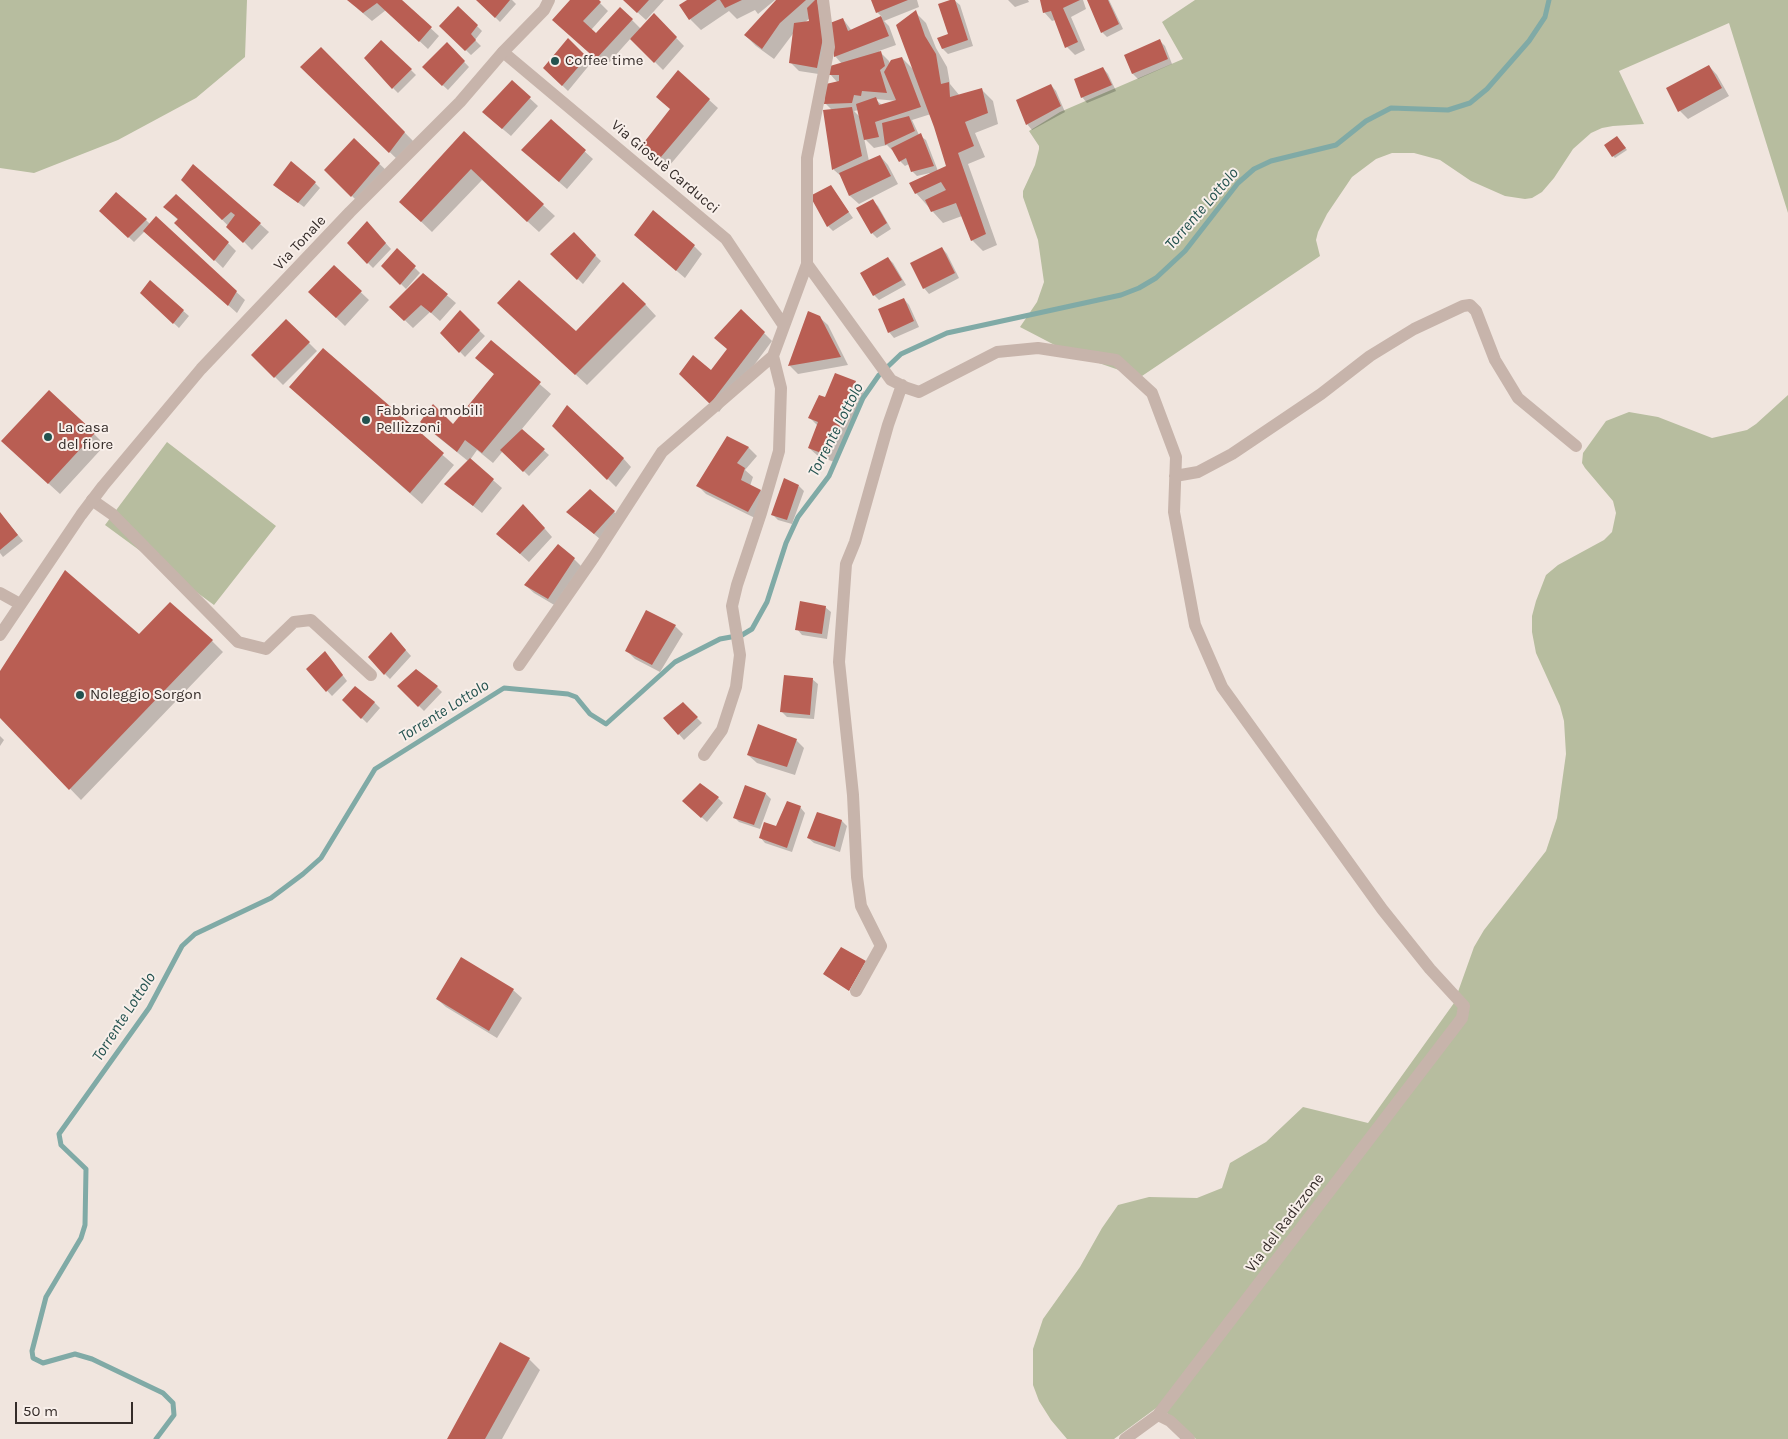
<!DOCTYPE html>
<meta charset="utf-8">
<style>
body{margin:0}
#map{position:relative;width:1788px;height:1439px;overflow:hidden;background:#f0e5de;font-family:Karla,sans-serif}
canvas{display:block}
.scale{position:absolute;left:15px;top:1402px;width:118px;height:22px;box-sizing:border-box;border:2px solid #352c29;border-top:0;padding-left:6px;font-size:15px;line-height:18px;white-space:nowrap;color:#352c29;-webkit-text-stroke:4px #f8efea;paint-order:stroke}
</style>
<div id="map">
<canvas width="1788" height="1439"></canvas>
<div class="scale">50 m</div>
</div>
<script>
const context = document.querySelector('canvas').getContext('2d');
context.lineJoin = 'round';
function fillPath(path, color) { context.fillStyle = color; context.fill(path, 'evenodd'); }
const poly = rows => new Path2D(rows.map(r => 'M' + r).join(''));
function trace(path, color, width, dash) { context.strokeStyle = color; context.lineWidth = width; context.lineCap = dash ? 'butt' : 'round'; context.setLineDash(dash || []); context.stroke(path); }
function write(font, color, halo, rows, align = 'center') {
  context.font = font + ' Karla,sans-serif'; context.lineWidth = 4; context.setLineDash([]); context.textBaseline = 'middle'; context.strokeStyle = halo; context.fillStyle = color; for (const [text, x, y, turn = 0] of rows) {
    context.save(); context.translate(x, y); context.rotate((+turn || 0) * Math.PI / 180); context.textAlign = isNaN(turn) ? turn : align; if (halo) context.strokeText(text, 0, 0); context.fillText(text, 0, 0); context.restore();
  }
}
fillPath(poly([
 [0,0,247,0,245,57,196,98,118,140,34,173,0,168],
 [1195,0,1788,0,1788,213,1729,23,1619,71,1644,124,1613,126,1602,128,1591,133,1573,149,1554,178,1542,192,1532,198,1525,199,1505,196,1471,181,1440,160,1414,153,1392,153,1376,159,1352,177,1327,214,1318,232,1316,240,1320,256,1142,376,1119,370,1070,353,1020,327,1037,302,1044,282,1038,240,1023,197,1023,191,1035,165,1039,149,1039,146,1029,131,1060,112,1183,59,1162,22],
 [1788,395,1788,1439,1196,1439,1159,1406,1114,1439,1067,1439,1051,1420,1039,1401,1033,1385,1033,1349,1043,1319,1080,1267,1102,1228,1118,1205,1149,1197,1197,1198,1222,1188,1230,1163,1266,1142,1303,1107,1368,1123,1454,1003,1474,947,1484,930,1546,851,1557,818,1566,754,1564,721,1560,706,1536,653,1532,632,1532,616,1536,601,1546,575,1558,565,1604,540,1612,532,1616,513,1613,501,1585,468,1582,463,1583,453,1606,421,1629,412,1658,417,1712,438,1747,430,1756,424],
 [167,442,276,526,214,605,105,525]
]), '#b7bd9f');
fillPath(poly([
 [351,0,400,0,439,36,428,49,386,10,372,21,358,9],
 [478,0,512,0,516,4,500,22],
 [572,0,597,0,608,11,591,30,596,34,632,20,641,29,654,15,684,46,663,70,631,38,605,67,562,28],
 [624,0,664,0,646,20],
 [689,0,775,0,758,14,755,10,737,19,729,11,701,30,690,19],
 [778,0,824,0,825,75,799,71,791,63,795,31,774,59,756,46,745,35],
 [810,18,810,22,804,23],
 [872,0,917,0,919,7,884,21,889,26,896,45,879,51,889,61,890,64,902,58,914,70,915,12,926,23,936,48,947,67,950,84,960,96,982,90,993,101,998,124,975,133,985,157,968,164,997,245,983,251,972,240,962,216,943,223,916,193,930,173,917,176,912,171,909,164,905,166,900,161,894,149,892,150,887,145,874,148,864,138,869,161,880,156,888,165,898,184,859,204,850,196,842,177,834,170,825,111,832,110,825,103,838,83,830,74,842,64,835,56,843,19,852,31,882,17,877,12],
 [875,99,898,101,882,105],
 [859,110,860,117,854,111],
 [931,114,947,167,938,171,926,140,919,135,912,120],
 [954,0,960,5,973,46,948,54,943,49,939,39,949,35],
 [1008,0,1028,0,1029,2,1015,7],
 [1041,0,1083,0,1086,9,1071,17,1085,50,1075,55,1067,47,1055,20,1052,21,1044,12],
 [1089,0,1109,0,1123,29,1107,37,1102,32],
 [459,8,482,31,475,40,481,46,471,55,441,26],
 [568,40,591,63,568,91,544,68],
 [1160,41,1165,46,1172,64,1138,79,1133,74,1126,56],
 [447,44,469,67,448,90,423,67],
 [321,48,416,144,401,163,302,67],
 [1709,66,1717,75,1729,96,1688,119,1680,111],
 [1103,68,1108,74,1116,91,1087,103,1082,97],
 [411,70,416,75,398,93,393,88],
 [678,72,718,108,664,172,648,158,671,110],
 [512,82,538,106,511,136,492,120],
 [1051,85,1056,91,1065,112,1032,130,1027,124,1017,101],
 [551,121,593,159,567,189,531,158],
 [464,133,555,216,539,232,482,180,432,232,412,213],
 [354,140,388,172,360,204,326,170],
 [1619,140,1627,150,1615,158,1613,156],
 [183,180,260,224,269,232,252,250],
 [315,183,320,188,304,207,274,185],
 [831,187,853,218,833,231,828,226],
 [873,201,878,206,891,229,877,238,872,233],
 [165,207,228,243,236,251,223,268,176,223,178,220],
 [106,216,146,220,150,224,156,218,245,300,237,313,145,231,134,242],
 [372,228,391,249,373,268,348,243],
 [573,234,601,261,583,284,552,254],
 [644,243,694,246,702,254,685,278],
 [942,248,947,254,959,278,929,294,924,288],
 [397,250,420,273,406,289,383,266],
 [888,258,893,263,906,285,879,300,874,295],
 [334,267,369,300,345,326,318,300],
 [423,275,456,303,440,321,430,312,413,328,391,307],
 [150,282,189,316,179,328,141,293],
 [904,299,909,305,919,327,894,338,889,332],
 [645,304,656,316,587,385,510,314,576,333],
 [460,312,485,336,465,357,442,333],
 [809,313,819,317,828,325,848,365,798,374,790,366],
 [286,320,317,351,283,385,253,355],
 [764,333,772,341,719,412,681,374,711,372,728,349],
 [491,342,551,394,521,430,549,455,529,476,503,451,493,463,477,450,470,460,502,488,482,513,446,484,468,461,433,433,453,426,495,375,477,358],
 [323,350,454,465,422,504,302,398],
 [855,382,864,391,837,463,818,456,809,448,818,426,809,417,826,399],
 [554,426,623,458,631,467,616,487],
 [94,434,105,445,60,494,14,452],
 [727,438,749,448,757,456,745,470,753,477,750,486,761,491,769,499,757,519,706,494,698,486],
 [799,486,804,491,792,524,778,520,773,515],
 [614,512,619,517,600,539,573,517],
 [0,513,23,541,3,557,0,553],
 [532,514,552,537,529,562,498,534],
 [574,559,582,567,556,606,534,593,525,585],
 [825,607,831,612,827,639,802,635,797,629],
 [675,626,683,634,660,672,635,659,626,650],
 [139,636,212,641,223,652,81,800,0,716,0,673],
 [396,639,411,656,390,679,385,674],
 [330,658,347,681,332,696,307,669],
 [812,679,818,684,814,719,787,717,781,711],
 [399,686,437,687,442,692,424,711],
 [343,700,374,702,380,708,367,723],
 [683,704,702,723,684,740,665,718],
 [0,736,4,740,0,746],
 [796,740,804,748,795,775,757,763,748,755],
 [746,786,766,794,771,799,760,829,739,822,734,817],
 [718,798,723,803,707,822,689,806],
 [800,807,805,813,792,852,765,843,760,837,777,827],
 [818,813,842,821,847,826,840,852,814,843,808,838],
 [513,990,522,998,497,1038,446,1007,437,999],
 [500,1344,529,1359,540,1370,502,1439,448,1439]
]), '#0003');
trace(poly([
 [156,1439,174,1415,173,1403,163,1393,92,1359,75,1354,43,1363,33,1358,32,1351,46,1297,81,1238,85,1225,86,1169,61,1145,59,1134,149,1008,182,946,195,934,271,898,303,874,321,858,375,769,504,688,568,694,576,697,590,714,606,724,675,662,720,639,742,635,752,629,767,602,786,543,798,517,829,476,863,398,879,375,901,354,947,333,1121,295,1139,288,1156,278,1185,251,1238,183,1254,169,1271,161,1336,145,1366,121,1391,108,1448,110,1470,103,1487,89,1529,41,1545,17,1549,0]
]), '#80aaa6', 5);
fillPath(poly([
 [347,0,402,0,432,27,419,42,377,3,363,13],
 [476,0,510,0,495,18],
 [570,0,599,0,601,2,583,21,596,33,620,7,633,19,596,59,552,20],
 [623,0,649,0,637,13],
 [687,0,717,0,689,20,679,5],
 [720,0,742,0,725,8],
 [776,0,806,0,780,23,762,49,744,35],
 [815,0,817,0,821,20,823,38,817,68,789,63,794,23,809,21,807,8],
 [871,0,908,0,876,13],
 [950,0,955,0,968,40,942,49,937,38,948,34,938,4],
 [1040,0,1080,0,1063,8,1078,42,1065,48,1051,11,1043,13],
 [1087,0,1108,0,1119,24,1101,33],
 [458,6,478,25,471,34,476,40,465,51,439,26],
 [916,10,925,36,936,54,941,84,949,82,950,97,982,88,988,113,965,122,974,146,958,153,986,234,971,241,956,203,931,212,925,200,946,190,941,182,915,194,909,183,946,166,934,127,896,25],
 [654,13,677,37,654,63,630,39],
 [881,16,889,36,834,57,830,23,843,18,848,31],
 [568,38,587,57,562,86,543,68],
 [1160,39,1168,59,1132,74,1124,55],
 [381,40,412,69,392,89,364,58],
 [447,42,465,61,442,86,422,67],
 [321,47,405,132,389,153,300,67],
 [881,51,885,66,880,70,887,93,862,91,861,96,854,95,852,103,824,104,826,84,839,81,839,75,829,75,830,66],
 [902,57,921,107,875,122,879,137,864,140,856,104,876,97,879,105,896,100,884,72,891,60],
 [1709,65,1722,88,1678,112,1666,88],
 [1103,67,1112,85,1081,98,1074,79],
 [678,70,710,99,655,164,638,150,670,109,656,97],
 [512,80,531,97,502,129,482,112],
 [1051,84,1061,106,1026,125,1016,100],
 [852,107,862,156,832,170,823,110],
 [909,116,915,131,885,145,882,123],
 [551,119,586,150,559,182,521,150],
 [464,131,544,204,527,222,471,169,421,222,399,202],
 [921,133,934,166,911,172,906,158,899,162,891,148],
 [1617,136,1626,148,1612,157,1604,145],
 [354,138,380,163,351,197,324,170],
 [880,155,891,176,849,196,839,173],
 [291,161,316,182,298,203,273,185],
 [193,164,261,223,243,243,226,227,235,215,231,212,222,220,181,180],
 [831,185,849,212,827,227,810,196],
 [116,192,147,219,128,238,99,211],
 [176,194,229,242,214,261,174,223,178,219,163,207],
 [873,199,887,223,871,234,856,208],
 [653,210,695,245,676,271,634,235],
 [156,216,237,291,228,306,143,231],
 [367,221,386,243,367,264,347,243],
 [574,232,596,255,577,280,550,254],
 [942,247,955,273,923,289,910,263],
 [397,248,416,266,400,285,381,266],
 [888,257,902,280,873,296,860,273],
 [334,265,362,291,336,318,308,292],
 [423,273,448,294,431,313,421,305,404,321,389,307],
 [150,280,184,310,173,324,140,293],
 [519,280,576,331,623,282,646,304,575,375,497,303],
 [904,298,914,321,888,333,878,309],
 [741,309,765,332,710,404,679,374,693,355,711,370,727,349,714,338],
 [460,310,480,330,459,353,440,333],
 [808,311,820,316,841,357,788,366],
 [286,319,310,342,274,378,251,355],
 [491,340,541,382,482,453,465,440,457,452,420,422,433,404,453,424,494,374,475,358],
 [323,348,444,453,410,493,289,387],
 [835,373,856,381,829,456,808,448,818,422,808,418,819,395,825,397],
 [49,390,95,433,48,484,1,441],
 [567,405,624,458,607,480,552,426],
 [522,429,545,449,523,472,500,450],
 [727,436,749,447,737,463,745,468,741,480,761,490,748,512,696,486],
 [470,458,494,479,473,506,444,484],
 [784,478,799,485,787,520,771,515],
 [590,489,615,511,594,534,566,512],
 [523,504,545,528,520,554,496,534],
 [0,512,18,535,0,550],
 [558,544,575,558,548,599,524,585],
 [65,570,139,634,170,602,213,640,69,790,0,718,0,671],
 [800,601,826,606,822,634,795,630],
 [646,610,676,625,652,665,625,651],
 [391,632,406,650,384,675,368,657],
 [325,651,343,675,326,692,306,669],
 [416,669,438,686,418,707,397,686],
 [784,675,813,678,810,715,780,712],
 [355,686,375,702,361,719,342,700],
 [683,702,698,717,678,735,663,718],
 [758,724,797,739,787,767,747,755],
 [700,783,719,797,701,818,682,801],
 [745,785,766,793,754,825,733,818],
 [787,801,801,806,787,848,759,838,764,822,776,826],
 [817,812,842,820,835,847,807,838],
 [841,947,866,961,849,991,823,974],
 [461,957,514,989,489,1031,436,999],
 [500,1342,530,1358,485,1439,447,1439]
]), '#b95e53');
trace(poly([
 [503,52,726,239,784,326],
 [807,264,891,380,907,388,919,392,997,352,1038,348,1116,360,1152,393,1176,457,1174,512,1195,625,1222,687,1382,909,1430,969,1464,1006,1462,1018,1158,1415,1125,1439],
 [1175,476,1198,472,1232,454,1321,394,1370,356,1414,329,1463,306,1470,305,1476,311,1495,360,1518,398,1576,446],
 [92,500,112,514,238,642,266,649,294,622,311,620,371,675],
 [0,593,20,604],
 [519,665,594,557,662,452,773,356,807,264,807,158,829,47,823,0],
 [704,755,722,730,736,687,740,655,732,606,737,585,761,513,779,451,781,388,773,356],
 [856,991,881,946,861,906,857,877,853,795,839,662,846,564,855,542,888,425,902,385],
 [1158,1415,1170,1421,1189,1439]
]), '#c7b4ab', 12);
trace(poly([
 [0,635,81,515,103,486,201,369,350,212,460,102,503,52,544,10,549,0]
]), '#c7b4ab', 12);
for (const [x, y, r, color] of [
 [555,61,5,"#23524f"],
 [366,420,5,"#23524f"],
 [48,437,5,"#23524f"],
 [80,695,5,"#23524f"]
]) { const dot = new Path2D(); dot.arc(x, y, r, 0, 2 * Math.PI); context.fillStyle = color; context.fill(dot); trace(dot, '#f8efea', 2); }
write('15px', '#352c29', '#f8efea', [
 ["Coffee time",565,61],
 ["Fabbrica mobili",376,411],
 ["Pellizzoni",376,428],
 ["La casa",58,428],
 ["del fiore",58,445],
 ["Noleggio Sorgon",90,695]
], 'left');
write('15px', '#352c29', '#f8efea', [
 ["Via Giosuè Carducci",665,167,40],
 ["Via Tonale",300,243,-47],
 ["Via del Radizzone",1285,1223,-53]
]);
write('italic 16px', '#23524f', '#f8efea', [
 ["Torrente Lottolo",1202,209,-49],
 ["Torrente Lottolo",836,430,-63],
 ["Torrente Lottolo",444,711,-32],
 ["Torrente Lottolo",124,1017,-57]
]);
</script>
